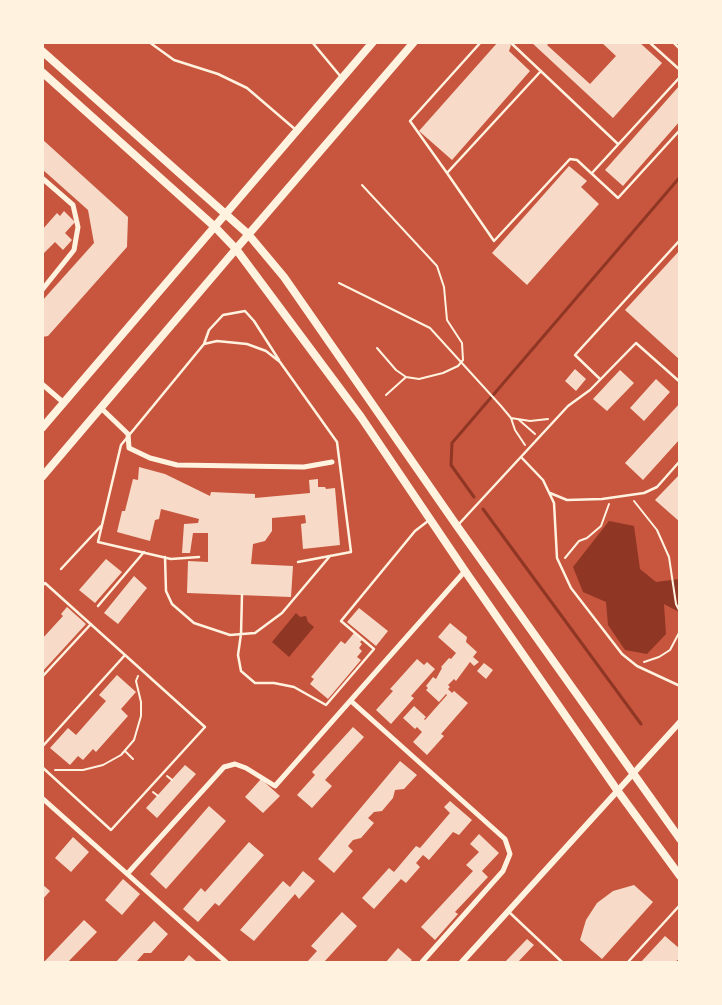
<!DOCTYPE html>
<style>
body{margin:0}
#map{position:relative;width:722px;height:1005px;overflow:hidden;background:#c8553d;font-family:"IBM Plex Serif",serif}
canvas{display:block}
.frame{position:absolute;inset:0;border:44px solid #fff3e0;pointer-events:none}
</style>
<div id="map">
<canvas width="722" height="1005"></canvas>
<div class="frame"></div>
</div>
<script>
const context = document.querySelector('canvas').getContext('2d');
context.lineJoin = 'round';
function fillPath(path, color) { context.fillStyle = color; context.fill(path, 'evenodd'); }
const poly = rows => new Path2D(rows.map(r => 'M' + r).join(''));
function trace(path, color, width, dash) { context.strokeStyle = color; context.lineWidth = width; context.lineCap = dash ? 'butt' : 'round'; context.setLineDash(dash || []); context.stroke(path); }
fillPath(poly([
 [609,521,634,526,640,569,656,582,679,579,679,612,664,604,666,634,647,654,625,650,608,625,606,602,583,592,573,567],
 [296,613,300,617,306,616,308,622,314,627,289,657,272,642]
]), '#8f3625');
trace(poly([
 [474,497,451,465,452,443,680,177],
 [483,509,641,724]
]), '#8f3625', 3);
fillPath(poly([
 [498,42,508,42,511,45,509,51,530,71,452,160,419,131],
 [531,42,550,42,547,45,590,84,616,56,601,42,639,42,662,63,613,118],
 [680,85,680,121,623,186,605,170],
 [42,139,128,217,127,247,48,336,42,337,42,301,94,243,88,210,42,169],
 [569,166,587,181,581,187,599,204,527,285,492,253],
 [64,211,75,222,65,233,72,240,63,250,55,242,42,255,42,230,57,213,60,216],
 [680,250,680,360,625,310],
 [575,369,586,379,576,391,565,381],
 [620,370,634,383,607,411,593,399],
 [656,379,670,392,644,421,630,408],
 [680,403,680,439,643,480,625,463],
 [139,467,165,474,210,496,211,492,255,494,255,498,310,493,309,480,318,479,318,487,325,487,326,489,335,488,340,545,303,549,301,524,306,523,305,515,272,518,272,531,265,541,253,544,251,564,293,566,291,597,187,593,188,561,208,562,208,533,193,533,190,553,182,553,184,524,198,523,199,519,161,509,159,519,155,520,150,541,117,532,122,511,125,511,133,479,138,480],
 [680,474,680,522,655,500],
 [106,559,122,572,95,603,79,590],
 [134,576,147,588,118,624,104,613],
 [67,607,86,624,42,672,42,639,63,616,61,614],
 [359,608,388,631,376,646,347,622],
 [450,623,467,637,466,642,477,652,473,657,479,662,474,666,470,662,456,681,454,679,448,685,450,687,448,689,452,693,454,691,468,703,441,734,444,736,427,755,413,742,422,732,417,727,415,729,403,718,414,706,426,717,424,719,425,720,447,695,446,694,439,702,426,690,428,688,426,686,433,677,436,679,442,668,441,667,449,658,451,659,456,653,438,637],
 [354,633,362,640,360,642,362,644,359,648,362,651,357,657,361,660,328,699,310,684,314,679,311,677,341,641,345,644],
 [417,659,424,665,427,662,435,669,411,696,414,698,391,724,376,710,393,691,390,689],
 [484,663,493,670,486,679,477,671],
 [117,675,136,692,121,709,128,716,96,752,93,749,83,760,78,756,70,765,50,748,68,728,76,735,106,701,99,695],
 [353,727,364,737,325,780,332,786,312,808,297,795,315,775,312,772],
 [400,761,417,775,404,789,395,790,393,798,382,811,374,812,368,818,374,823,361,838,353,840,348,846,353,851,334,873,318,859],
 [185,765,196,774,157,818,146,808],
 [261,779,280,796,263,813,245,797],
 [450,801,472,820,459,835,453,832,429,860,423,855,416,863,420,867,406,883,401,879,374,909,362,898,389,868,394,872,416,846,420,848,450,813,444,807],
 [209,806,226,821,166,889,150,874],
 [479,834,499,853,482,871,488,877,455,912,458,914,435,940,421,927,473,871,466,865,479,852,470,844],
 [73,837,89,852,71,872,55,858],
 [249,842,264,855,219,906,215,903,198,922,183,909,201,888,205,892],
 [303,871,315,881,299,899,295,894,254,941,240,930,283,881,290,887],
 [123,879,140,894,122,915,105,900],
 [42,884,50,891,42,900],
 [634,885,653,902,602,959,580,940,586,920,597,903,613,891],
 [342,912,357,926,324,962,307,962,317,951,311,946],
 [84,920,97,932,68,962,44,962],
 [154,921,168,934,151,953,144,953,136,962,116,962],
 [665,936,680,949,680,958,675,962,641,962],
 [527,939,534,945,518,962,505,962],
 [398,948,412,960,409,962,386,962],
 [189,955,197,962,183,962]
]), '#f7dbc8');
trace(poly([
 [362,185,437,266,444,287,447,320,462,343,463,360,458,366,443,373,419,379,406,377,396,370,377,348],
 [339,283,430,328,501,406,511,418,515,430,525,445],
 [386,395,406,377],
 [511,418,530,421,548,419],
 [518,419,535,434],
 [634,501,657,530,669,557,676,604,680,612],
 [565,558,579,541,587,538,601,526,609,504],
 [644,662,659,657,670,650,680,631],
 [125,751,133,759],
 [55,770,83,770,103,765,121,755,134,740,141,716,141,702,136,681,138,676],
 [167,776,172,780],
 [153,792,158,796]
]), '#fff3e0', 2);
trace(poly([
 [149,42,174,60,218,74,247,88,296,130],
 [312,42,341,77],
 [510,42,618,144],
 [649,42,680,70],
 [673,42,680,49],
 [541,71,447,173,494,241,570,159,577,160,618,198,680,130],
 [447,173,410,121,481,42],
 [592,173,680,77],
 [204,344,209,330,223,315,245,311,254,321,279,360],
 [600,379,575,355,680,240],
 [521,457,543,480,554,503,557,558,571,588,622,654,637,666,680,686],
 [550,493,567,500,602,499,644,493,657,487,680,461],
 [458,525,568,406,590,390,636,343,680,382],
 [165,557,166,591,172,604,194,623,230,635,255,633,282,613,330,556],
 [199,557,171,559,98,542,121,445,204,344,217,341,247,344,266,351,280,362,337,442,351,552,298,562],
 [61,569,101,526],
 [42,586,45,583,205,727,111,830,42,767],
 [242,595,241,634,238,655,241,671,255,683,274,683,294,687,326,705,374,649,341,621,415,531,428,521],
 [98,606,144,552],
 [42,677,91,624],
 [42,747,125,655],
 [509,912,562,962],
 [628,962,680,905]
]), '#fff3e0', 2.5);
trace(poly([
 [42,178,73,205,78,227,74,250,42,290],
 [42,384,64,403],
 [101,408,128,434,129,448,150,458,177,465,304,467,332,462],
 [351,701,505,839,510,854,503,871,422,962],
 [42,798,226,962],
 [128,873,224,767,235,764,246,768,275,786,465,571]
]), '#fff3e0', 5);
trace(poly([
 [462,962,680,722]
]), '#fff3e0', 6);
trace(poly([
 [42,51,248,234,284,277,457,526,680,839],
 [42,72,215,227,236,249,361,417,465,571,617,790,680,876],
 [42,428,373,42],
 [42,477,236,249,414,42]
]), '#fff3e0', 8);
</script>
